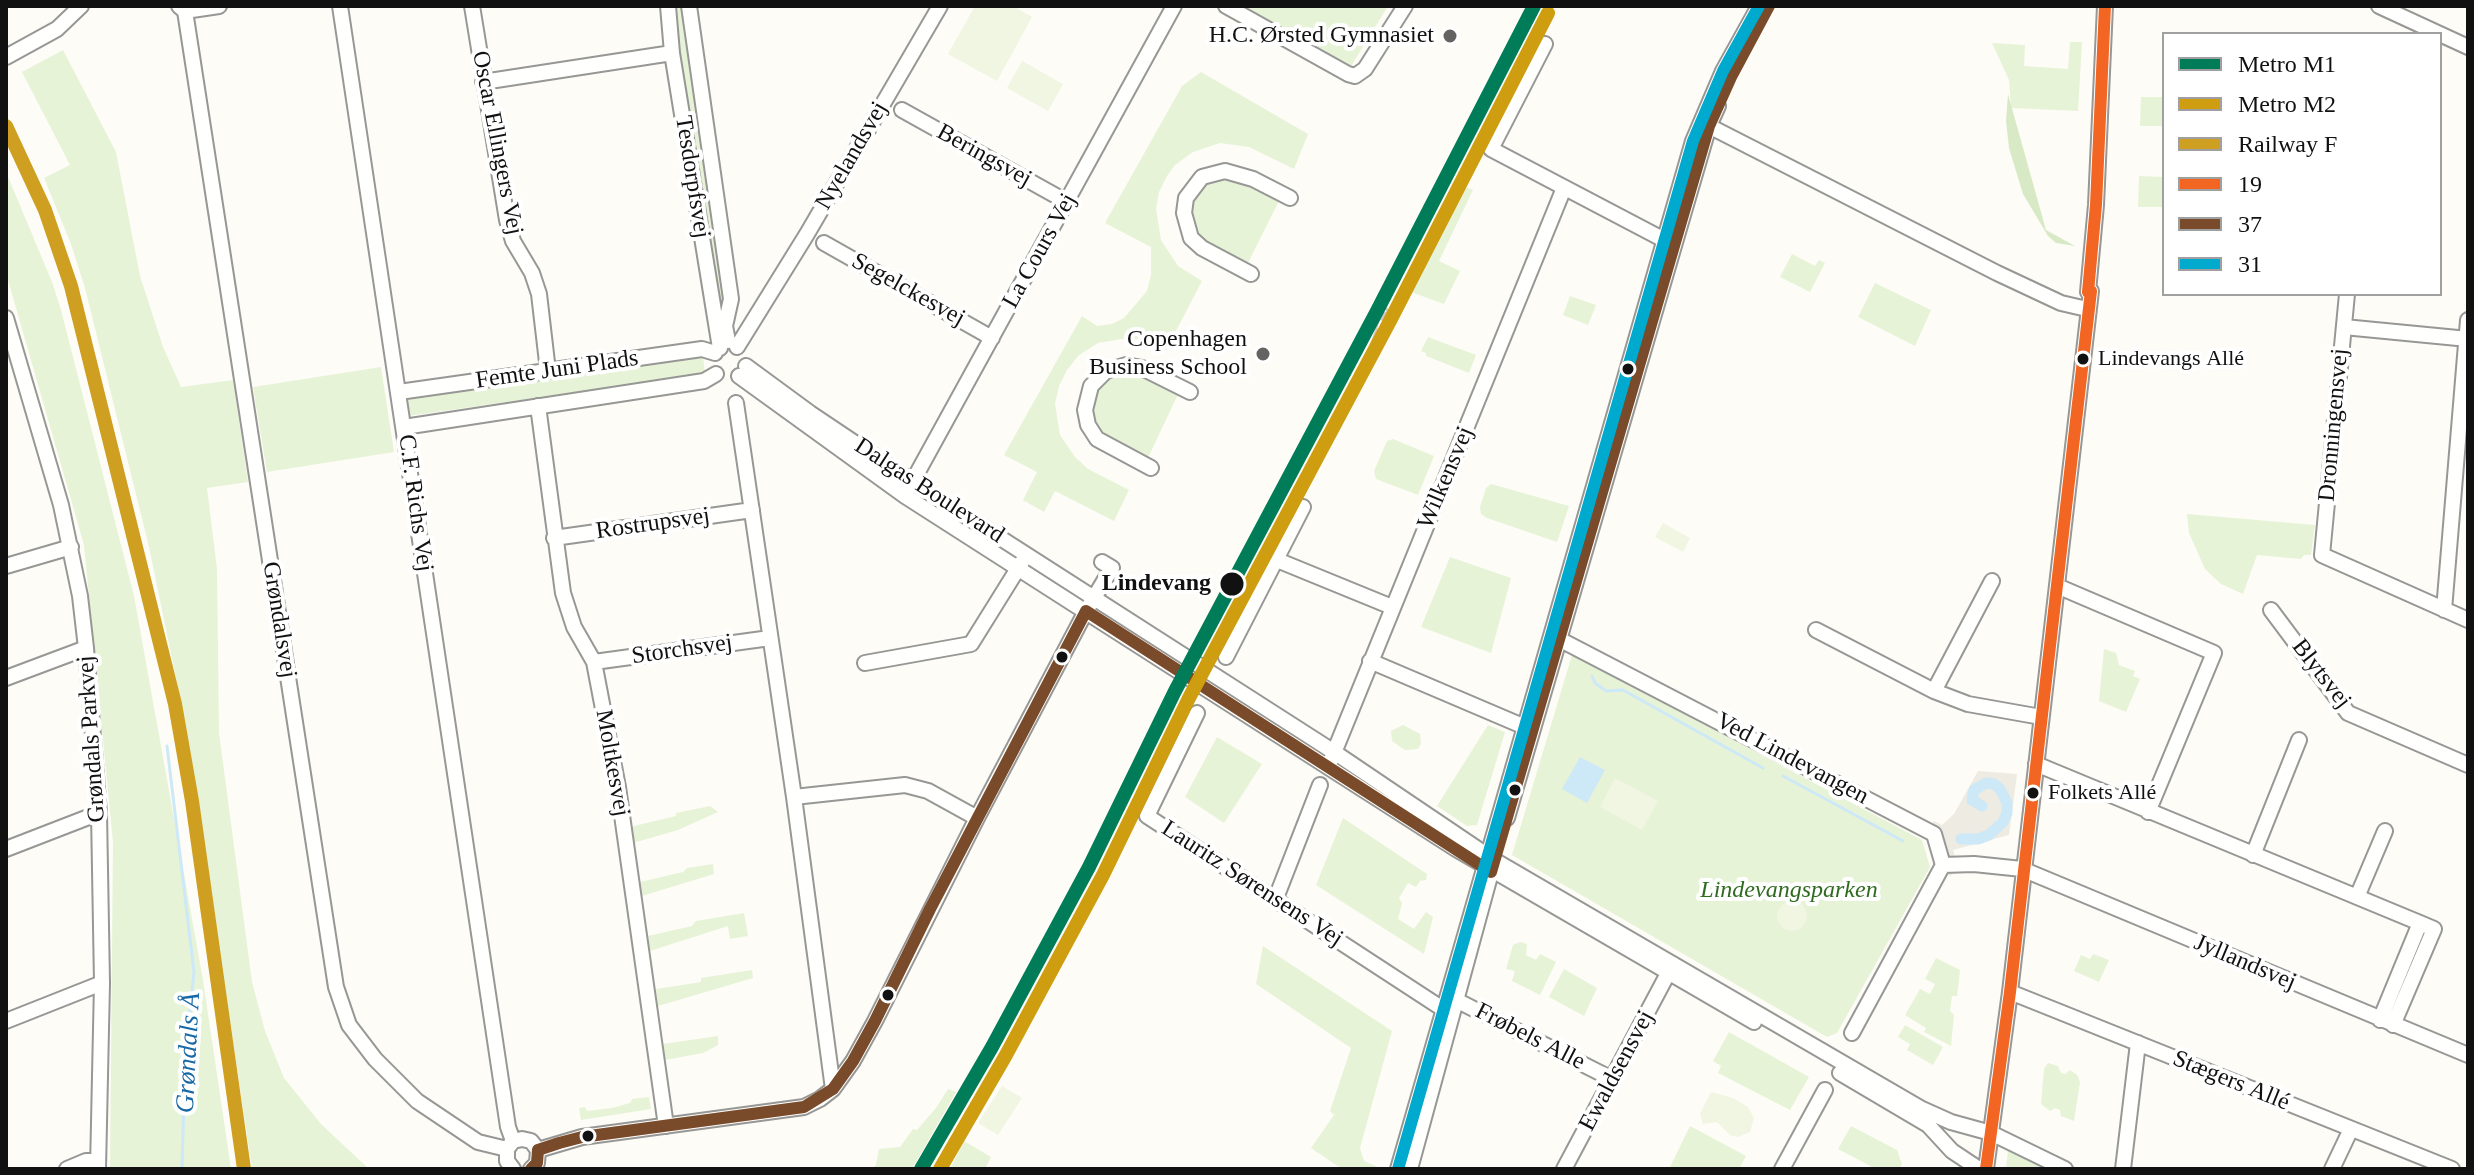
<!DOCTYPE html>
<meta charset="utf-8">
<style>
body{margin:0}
#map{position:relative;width:2474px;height:1175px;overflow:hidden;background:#fdfcf7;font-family:"Times New Roman",serif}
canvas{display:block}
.frame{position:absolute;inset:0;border:8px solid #111;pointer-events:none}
.legend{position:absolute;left:2162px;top:32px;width:280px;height:264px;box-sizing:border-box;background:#fff;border:2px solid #a0a0a0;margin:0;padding:10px 14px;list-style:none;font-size:24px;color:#111}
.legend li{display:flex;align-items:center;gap:16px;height:40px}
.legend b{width:40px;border:2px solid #a0a0a0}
</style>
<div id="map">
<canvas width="2474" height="1175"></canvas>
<div class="frame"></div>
<ul class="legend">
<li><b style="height:10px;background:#007d58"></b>Metro M1</li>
<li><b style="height:10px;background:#ce9e10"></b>Metro M2</li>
<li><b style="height:10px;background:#cf9f21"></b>Railway F</li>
<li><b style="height:10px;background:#f26522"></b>19</li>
<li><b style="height:10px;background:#7a4b2a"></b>37</li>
<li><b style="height:10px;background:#00a9ce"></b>31</li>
</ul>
</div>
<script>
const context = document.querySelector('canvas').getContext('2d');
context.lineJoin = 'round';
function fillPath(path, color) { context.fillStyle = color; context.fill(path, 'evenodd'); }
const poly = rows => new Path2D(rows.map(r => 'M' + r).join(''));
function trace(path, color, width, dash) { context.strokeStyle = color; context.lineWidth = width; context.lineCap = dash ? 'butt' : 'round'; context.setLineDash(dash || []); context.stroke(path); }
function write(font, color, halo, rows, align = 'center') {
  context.font = font + ' "Times New Roman",serif'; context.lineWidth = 8; context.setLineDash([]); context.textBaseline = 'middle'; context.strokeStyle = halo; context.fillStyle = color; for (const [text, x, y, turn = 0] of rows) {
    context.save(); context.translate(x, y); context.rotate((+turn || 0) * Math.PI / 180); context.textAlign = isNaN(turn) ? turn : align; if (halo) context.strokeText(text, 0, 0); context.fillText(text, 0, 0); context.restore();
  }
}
fillPath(poly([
 [673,6,684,6,726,294,724,312,717,312],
 [1237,6,1388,6,1350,68],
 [2070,42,2082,42,2078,111,2011,108,2009,80,1992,43,2025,45,2024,66,2068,69],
 [63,50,116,152,140,276,163,347,181,387,233,380,248,482,207,488,217,569,219,733,252,982,265,1031,284,1078,321,1124,369,1169,252,1169,185,722,149,547,85,288,71,244,44,178,70,165,22,72],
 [1201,72,1308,134,1294,169,1249,147,1220,143,1193,152,1175,165,1167,176,1159,192,1156,209,1161,240,1178,266,1202,281,1166,350,1145,340,1128,338,1098,343,1079,355,1067,370,1059,386,1055,404,1060,435,1075,457,1088,469,1129,490,1114,521,1055,491,1044,512,1023,500,1037,472,1004,455,1082,316,1097,326,1112,324,1124,318,1147,291,1151,275,1151,247,1105,223,1182,86],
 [2141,97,2164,97,2164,126,2140,126],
 [6,172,52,282,61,310,134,596,203,980,231,1169,110,1169,113,842,84,545,6,273],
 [2139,176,2164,177,2164,207,2138,207],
 [1216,177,1236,177,1280,199,1247,265,1205,243,1196,235,1190,212,1192,200,1205,181],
 [1463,186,1473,190,1439,261,1460,271,1444,304,1408,291],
 [1792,254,1815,266,1819,260,1825,263,1810,292,1780,277],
 [1875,283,1931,310,1915,346,1858,317],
 [1570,296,1596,305,1588,325,1563,315],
 [1428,337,1476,355,1469,373,1426,356,1426,353,1421,351],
 [703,355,705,374,408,416,405,397],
 [381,367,394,452,267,472,253,387],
 [1131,370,1179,392,1147,460,1104,438,1089,415,1100,378],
 [1393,439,1434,456,1418,495,1376,479,1374,471,1387,441],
 [1491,484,1569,506,1557,542,1487,518,1481,514,1480,507,1486,488],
 [2187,514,2315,525,2311,555,2304,555,2301,559,2257,555,2243,594,2221,584,2205,569,2189,533],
 [1450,557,1511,578,1491,653,1421,627],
 [2104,649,2116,653,2119,665,2135,671,2133,676,2140,679,2126,712,2099,701],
 [1572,655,1922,840,1930,867,1837,1033,1827,1037,1512,855],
 [1403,725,1420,734,1421,744,1418,749,1405,750,1392,741,1391,731],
 [1488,725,1505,732,1477,825,1467,826,1437,806],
 [1217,737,1262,764,1224,823,1185,797],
 [710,806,718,812,678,830,633,843,630,827,676,816,676,813],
 [1343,818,1427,874,1426,880,1420,881,1416,887,1408,883,1399,898,1402,903,1398,919,1414,929,1426,912,1433,917,1424,954,1316,885],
 [713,864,714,874,642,896,640,882,683,872,687,868],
 [744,913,748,936,730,939,728,926,650,951,648,936,692,926,696,921],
 [1520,942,1527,944,1526,955,1536,960,1540,954,1556,962,1540,995,1512,981,1515,971,1506,969,1513,945],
 [1263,946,1392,1031,1360,1148,1364,1161,1382,1169,1342,1169,1311,1148,1334,1115,1330,1111,1351,1048,1256,984],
 [2093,954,2109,960,2099,982,2074,971,2081,955,2090,959],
 [1936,958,1960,970,1957,996,1952,996,1950,1011,1954,1015,1951,1046,1924,1032,1926,1028,1905,1015,1920,989,1930,994,1935,984,1925,979],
 [1564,969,1597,988,1584,1016,1549,997],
 [752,970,753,978,658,1006,656,989,701,982,701,978],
 [1905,1025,1943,1047,1933,1065,1907,1050,1910,1044,1898,1037],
 [1729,1032,1809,1077,1790,1110,1718,1073,1721,1066,1713,1061],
 [718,1036,718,1045,703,1053,665,1060,663,1044],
 [2048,1063,2058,1066,2061,1073,2065,1074,2070,1070,2077,1075,2080,1082,2074,1121,2061,1116,2060,1110,2055,1108,2050,1111,2041,1104,2044,1069],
 [948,1089,956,1092,912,1169,871,1169,876,1165,879,1149,900,1147,913,1129,917,1130,936,1108],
 [649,1097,651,1109,581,1120,579,1108,585,1107,587,1111,612,1108,630,1103,632,1099],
 [1690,1126,1746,1156,1739,1169,1669,1169],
 [1851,1126,1897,1150,1902,1164,1899,1169,1876,1169,1838,1149],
 [964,1141,991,1157,985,1169,950,1169],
 [2008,1150,2014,1151,2051,1169,2006,1169]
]), '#e7f3d7');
fillPath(poly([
 [2008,94,2046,230,2075,246,2056,243,2048,236,2023,194,2009,148,2006,121]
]), '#d8eac5');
fillPath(poly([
 [975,6,1013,6,1032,17,997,81,948,54],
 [1022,61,1063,84,1048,111,1007,88],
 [1663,523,1690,538,1683,552,1655,537],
 [1615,778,1658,801,1642,830,1600,807],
 '1777 916a15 15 0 1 1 30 0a15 15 0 1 1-30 0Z',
 [1002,1086,1022,1098,998,1135,978,1123],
 [1711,1092,1733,1098,1748,1107,1754,1118,1750,1132,1738,1137,1730,1135,1717,1122,1703,1124,1700,1114]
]), '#f0f6e1');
fillPath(poly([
 [1978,771,2017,774,2009,835,1953,850,1958,867,1951,876,1933,867,1935,856,1926,836,1934,821,1942,825,1954,814]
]), '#edebe2');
fillPath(poly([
 [1580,757,1605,770,1587,803,1562,789]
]), '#cde8f7');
trace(poly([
 [1592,676,1595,683,1606,691,1623,690,1763,768],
 [167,746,194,972,185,1058,182,1169],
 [1783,776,1903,841]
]), '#cde8f7', 3);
trace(poly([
 [1961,839,1978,839,1989,835,2003,822,2007,813,2007,803,2000,789,1994,784,1986,783,1974,790,1972,800,1982,806]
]), '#cde8f7', 11);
const minor = poly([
 [179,6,185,11,219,6],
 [340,6,508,1127,513,1141],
 [472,6,507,220,513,241,532,273,539,294,548,371],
 [668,6,672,53,720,348],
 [689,6,731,299,725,326,728,341],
 [1226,6,1348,74,1355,76,1365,69,1405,6],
 [2379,6,2468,47],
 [185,11,336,987,349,1025,375,1059,417,1101,478,1142,507,1149],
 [1545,44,1491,149,1670,243],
 [6,57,57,29,81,6],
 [483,82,672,53],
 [902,110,1067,202],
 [1703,123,1997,273,2061,303,2087,309],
 [824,243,992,338],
 [1251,274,1202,248,1191,238,1184,213,1186,198,1202,177,1225,171,1253,179,1290,198],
 [2347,294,2322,555,2468,620],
 [6,318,61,505,80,596,86,648,99,813,102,983,98,1169],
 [2344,327,2468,339],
 [737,347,807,234,940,6],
 [746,366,810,413,913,482,1334,752,1494,860,1922,1109,1951,1122,1991,1133,2065,1169],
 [739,376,905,496,1456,849,1754,1022],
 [399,392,702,349,715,353],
 [736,403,794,797,833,1089],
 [538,406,563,593,574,627,594,662,618,787,666,1126],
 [404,427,704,381,716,374],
 [1151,468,1097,439,1088,425,1085,410,1091,386,1106,371,1126,365,1142,368,1190,392],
 [909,488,1174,6],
 [554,538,752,510],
 [1277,560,1392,607],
 [6,566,71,547],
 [2057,586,2214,653,2148,812],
 [2271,610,2348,713,2468,765],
 [2444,610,2468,320],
 [1816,630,1934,691,1968,704,2041,717],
 [1555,637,1934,834,1943,865],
 [1226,657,1303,507],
 [1370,661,1532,730],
 [594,662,770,638],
 [865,663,971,644,1022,562],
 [6,678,86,648],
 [1934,691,1992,581],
 [1197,713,1147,816,1449,1013],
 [1331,760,1564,188],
 [2036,764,2420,923],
 [794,797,905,785,928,791,977,818],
 [1507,818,1709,126,1718,106],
 [6,849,99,813],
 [2253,855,2299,740],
 [1943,865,1974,864,2022,869,2468,1055],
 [2357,897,2385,831],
 [1276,898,1320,785],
 [2010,992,2452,1169],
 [1452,998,1612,1079],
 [2380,1020,2420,923,2434,929,2393,1025],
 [6,1021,102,983],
 [1852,1033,1943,865],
 [1840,1073,1928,1125,1952,1151,1979,1169],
 [538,1150,582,1137,804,1107,820,1099,833,1089,853,1061,875,1021,977,818,1086,611,1112,568,1102,562],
 [67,1169,86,1161,98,1161],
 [513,1169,507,1161,507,1149,513,1141,522,1139,531,1141,538,1150,537,1163,531,1169],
 [1398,1169,1693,141,1723,71,1759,6],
 [1410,1169,1492,869],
 [1564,1169,1673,964],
 [1782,1169,1825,1090],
 [1986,1169,2010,992,2091,291,2088,292,2096,205,2105,6],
 [2123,1169,2138,1043],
 [2332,1169,2351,1129]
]);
trace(minor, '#979795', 18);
trace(minor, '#fffffe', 14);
const rail = poly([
 [1303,492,1354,392,1368,360,1385,310]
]);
trace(rail, '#d9c6c7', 6);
trace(rail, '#fff', 3, [9]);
trace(poly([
 [1986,1169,2010,992,2091,291,2088,292,2096,205,2105,6]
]), '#f26522', 12);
trace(poly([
 [531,1169,537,1163,538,1150,559,1143,582,1137,804,1107,833,1089,853,1061,875,1021,930,909,1086,611,1491,872,1709,126,1731,77,1769,6]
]), '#7a4b2a', 12);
trace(poly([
 [1398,1169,1693,141,1723,71,1759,6]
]), '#00a9ce', 12);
trace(poly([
 [6,126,45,210,71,286,175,704,192,801,244,1169]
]), '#cf9f21', 14);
trace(poly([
 [921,1169,992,1047,1089,867,1175,691,1377,311,1534,6]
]), '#007d58', 14);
trace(poly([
 [940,1169,1006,1055,1103,875,1189,698,1391,319,1548,13]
]), '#ce9e10', 14);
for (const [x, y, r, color] of [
 [1450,36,8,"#646362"],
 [1263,354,8,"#646362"],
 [2083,359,7,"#111"],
 [1628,369,7,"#111"],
 [1232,584,13,"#111"],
 [1062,657,7,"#111"],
 [1515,790,7,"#111"],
 [2033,793,7,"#111"],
 [888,995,7,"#111"],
 [588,1136,7,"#111"]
]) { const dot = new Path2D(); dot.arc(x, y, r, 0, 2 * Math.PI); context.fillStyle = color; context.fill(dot); trace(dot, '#fff', 3); }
write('22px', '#111', '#fff', [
 ["Lindevangs Allé",2098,359],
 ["Folkets Allé",2048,793]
], 'left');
write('24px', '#111', '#fff', [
 ["H.C. Ørsted Gymnasiet",1434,36],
 ["Copenhagen",1247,340],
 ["Business School",1247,368]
], 'right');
write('24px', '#111', '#fff', [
 ["Oscar Ellingers Vej",497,143,79],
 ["Nyelandsvej",852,156,-60],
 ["Beringsvej",984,156,29],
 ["Tesdorpfsvej",692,177,81],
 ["La Cours Vej",1040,251,-61],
 ["Segelckesvej",908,290,29],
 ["Femte Juni Plads",557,370,-8],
 ["Dronningensvej",2334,425,-85],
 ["Wilkensvej",1446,478,-67],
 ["Dalgas Boulevard",929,491,33],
 ["C.F. Richs Vej",415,503,82],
 ["Rostrupsvej",653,524,-8],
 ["Grøndalsvej",279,620,81],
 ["Storchsvej",682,650,-8],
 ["Blytsvej",2321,674,52],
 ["Grøndals Parkvej",92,739,-94],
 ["Ved Lindevangen",1792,759,28],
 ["Moltkesvej",612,763,80],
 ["Lauritz Sørensens Vej",1252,884,33],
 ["Jyllandsvej",2245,963,23],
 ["Frøbels Alle",1530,1037,27],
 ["Ewaldsensvej",1617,1071,-62],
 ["Stægers Allé",2231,1081,22]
]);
write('bold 24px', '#111', '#fff', [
 ["Lindevang",1211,584]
], 'right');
write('italic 24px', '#2f6b1f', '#fff', [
 ["Lindevangsparken",1789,891]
]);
write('italic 26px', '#1768a6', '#fff', [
 ["Grøndals Å",189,1053,-87]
]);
</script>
